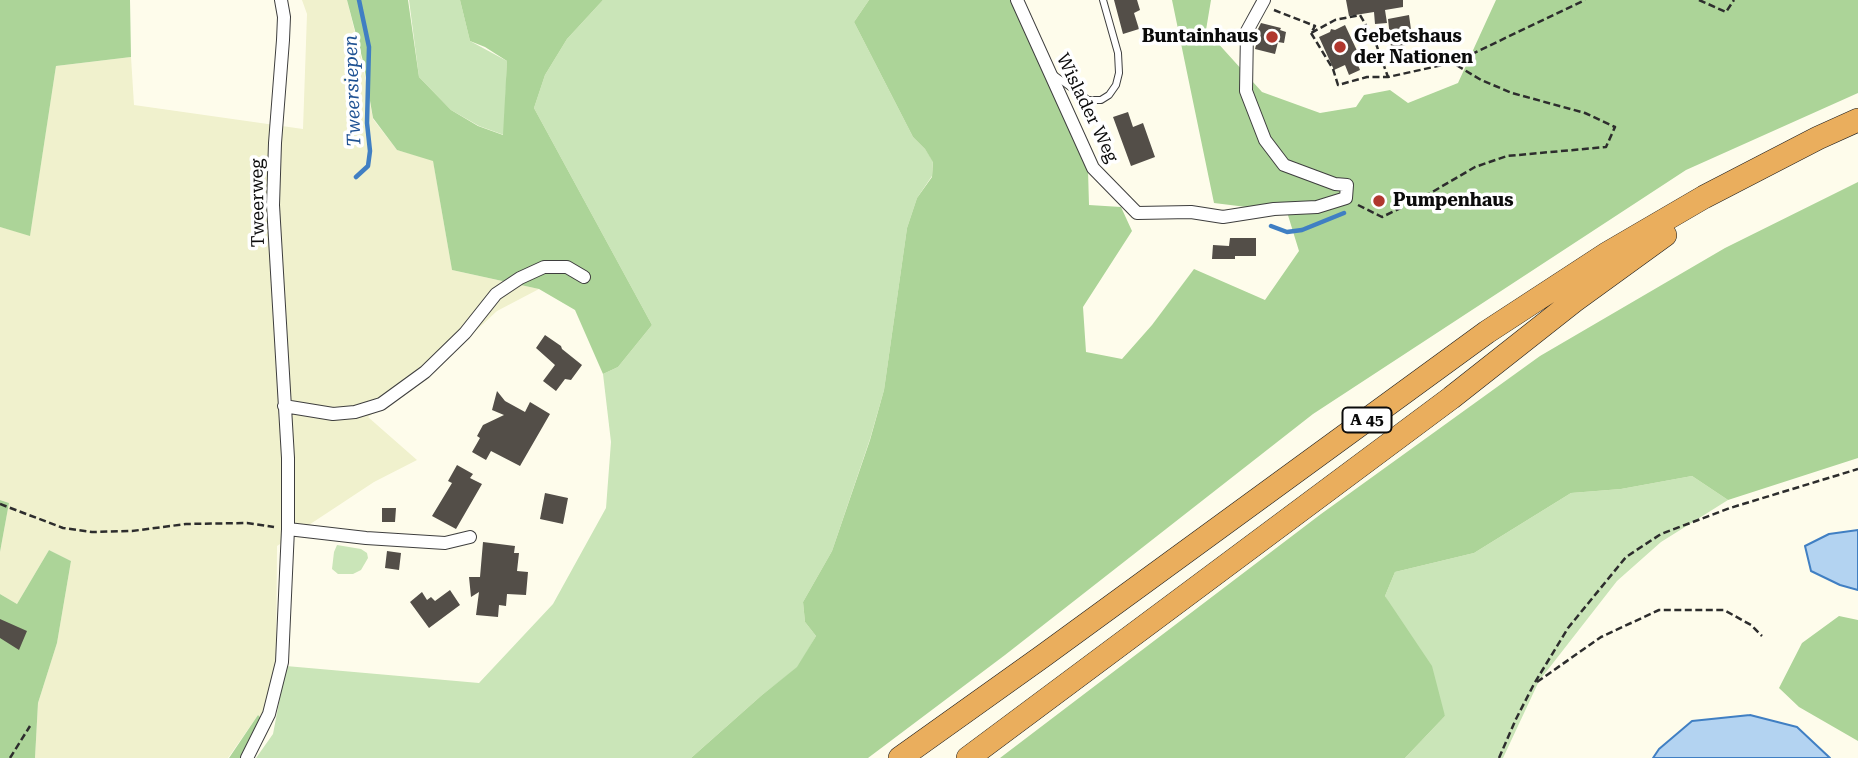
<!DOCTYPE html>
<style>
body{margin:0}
canvas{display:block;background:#fefceb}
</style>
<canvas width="1858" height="758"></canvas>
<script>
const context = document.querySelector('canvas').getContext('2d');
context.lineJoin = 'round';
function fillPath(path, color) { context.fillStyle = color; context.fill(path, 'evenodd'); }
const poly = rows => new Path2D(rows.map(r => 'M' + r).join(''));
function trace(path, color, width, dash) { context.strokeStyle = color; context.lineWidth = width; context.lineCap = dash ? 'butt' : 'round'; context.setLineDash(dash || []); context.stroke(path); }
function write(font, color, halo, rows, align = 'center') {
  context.font = font + ' "Roboto Serif",serif'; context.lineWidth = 7; context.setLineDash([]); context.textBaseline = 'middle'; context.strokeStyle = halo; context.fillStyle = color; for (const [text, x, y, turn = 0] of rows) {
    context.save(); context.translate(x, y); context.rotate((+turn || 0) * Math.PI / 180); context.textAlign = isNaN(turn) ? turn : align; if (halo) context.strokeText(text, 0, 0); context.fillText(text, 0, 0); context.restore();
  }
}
fillPath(poly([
 [302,0,347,0,362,61,373,119,397,150,433,160,452,270,539,289,497,311,420,383,368,417,417,460,374,482,277,546,276,668,264,721,258,715,228,758,35,758,38,703,57,643,71,561,49,550,17,604,0,594,0,552,9,503,0,500,0,227,30,235,56,66,131,57,134,105,303,129,307,14]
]), '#f0f1cd');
fillPath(poly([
 [409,0,460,0,470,41,507,61,504,135,479,126,451,110,419,77],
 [603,0,869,0,854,22,913,137,925,149,933,161,932,176,917,198,907,228,884,390,870,439,832,551,803,602,805,622,816,636,798,667,762,695,691,758,256,758,273,734,286,666,479,683,553,604,606,508,611,442,603,374,618,367,652,325,534,108,545,75,567,39],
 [1692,476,1728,500,1661,542,1617,581,1539,681,1503,758,1405,758,1445,716,1385,596,1395,572,1474,553,1571,493,1621,489],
 [337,545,361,549,367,553,368,558,361,570,353,574,338,574,332,569,334,552]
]), '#cae5b8');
fillPath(poly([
 [0,0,130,0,131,57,56,66,30,236,0,227],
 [347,0,408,0,419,77,451,110,478,126,503,135,507,61,485,47,470,41,460,0,603,0,567,39,545,75,534,108,652,325,618,367,603,374,575,310,539,289,452,270,433,161,397,150,373,118,363,61],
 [869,0,1011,0,1088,170,1089,205,1121,207,1132,231,1083,307,1086,352,1122,359,1152,325,1194,269,1265,300,1299,251,1287,212,1214,203,1172,0,1211,0,1206,30,1262,92,1320,113,1356,107,1364,95,1390,90,1408,103,1458,83,1496,0,1858,0,1858,93,1686,170,1313,414,1005,655,868,758,691,758,762,695,797,667,816,636,805,622,803,602,832,551,870,440,884,390,907,228,917,198,932,177,933,162,925,149,913,137,854,22],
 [1858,182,1858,458,1728,500,1692,476,1621,489,1571,493,1474,553,1395,572,1385,596,1432,666,1445,716,1405,758,1000,758,1321,514,1540,356,1725,248],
 [0,500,9,503,0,552],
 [49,550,71,561,57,643,38,703,35,758,0,758,0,594,17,604],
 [1839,616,1858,620,1858,741,1799,707,1779,688,1802,643],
 [258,715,264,721,248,758,229,758]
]), '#acd498');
const water = poly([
 [1858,530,1858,590,1840,585,1811,571,1805,546,1829,534,1858,530],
 [1750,715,1797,727,1830,758,1653,758,1659,749,1692,721,1750,715]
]);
fillPath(water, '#b3d3f1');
trace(water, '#407fc3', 2);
trace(poly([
 [356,177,368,166,370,151,367,123,369,47,359,0],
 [1271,226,1287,232,1302,230,1344,213]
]), '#407fc3', 4.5);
fillPath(poly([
 [1114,0,1137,0,1140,10,1134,13,1139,29,1123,34],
 [1346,0,1403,0,1403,7,1385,10,1387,23,1375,24,1374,12,1349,16],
 [1409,15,1413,44,1391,47,1388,19],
 [1261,23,1281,28,1280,30,1286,32,1284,43,1278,42,1275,54,1255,49,1258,37,1256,33],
 [1345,25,1360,57,1356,60,1360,70,1349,75,1345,65,1334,70,1319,37,1330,32,1331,29,1335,30],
 [1128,112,1133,127,1143,123,1155,157,1131,166,1113,117],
 [1230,238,1256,238,1256,256,1235,256,1235,259,1212,259,1213,245,1229,246],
 [545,335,561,346,562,349,582,365,571,380,565,379,556,391,543,381,555,365,536,348],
 [497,391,505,401,525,412,530,402,550,414,520,466,491,451,486,460,472,452,480,438,477,436,483,425,504,415,492,410],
 [457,465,473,474,470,478,482,484,456,529,432,516,452,483,448,481],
 [545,493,568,498,563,524,540,519],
 [382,508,396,508,395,522,382,522],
 [483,542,515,546,514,553,519,553,517,571,528,572,526,595,507,594,506,606,499,605,498,617,476,615,479,592,471,597,469,577,480,577],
 [387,551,401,553,399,570,385,568],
 [450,590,460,605,429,628,410,602,422,592,427,600,431,597,435,601],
 [0,619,27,631,19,650,0,638]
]), '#534e48');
const service = poly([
 [1054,75,1088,100,1101,100,1109,95,1116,85,1119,73,1118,53,1103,0]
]);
const minor = poly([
 [281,0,284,17,283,40,275,143,273,205,288,458,288,529,366,538,445,543,470,537],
 [1017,0,1093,168,1137,213,1191,212,1223,217,1274,209,1317,207,1346,198,1347,185,1335,184,1284,165,1265,140,1246,91,1247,31,1264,0],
 [284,406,333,414,355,412,381,404,425,372,465,333,496,294,520,278,544,267,567,267,584,277],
 [247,758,269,714,282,662,288,529]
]);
const motorway = poly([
 [900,758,1043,656,1487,332,1608,253,1704,197,1818,138,1858,120],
 [968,758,1451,398,1574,301,1665,235]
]);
trace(service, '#3e3e3e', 8);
trace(minor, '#3e3e3e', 14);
trace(motorway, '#1c1c1c', 24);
trace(poly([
 [1699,0,1726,12,1734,0],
 [1274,10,1315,26,1311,33,1335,20,1360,15,1375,41,1388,77,1452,63],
 [1311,33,1333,69,1338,85,1367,77,1388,77],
 [1358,205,1382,217,1422,198,1475,167,1507,156,1606,147,1615,127,1585,113,1512,93,1481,80,1453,63,1585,0],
 [0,504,63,528,92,532,132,531,186,524,247,523,274,527],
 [1537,682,1601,637,1659,610,1724,610,1751,625,1762,636],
 [10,758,30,726],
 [1499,758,1516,719,1534,684,1568,628,1626,557,1661,534,1730,508,1858,469]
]), '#2d2d2d', 2.5, [7, 3.5]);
trace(service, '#fff', 6);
trace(minor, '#fff', 12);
trace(motorway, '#eaae5d', 23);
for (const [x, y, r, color] of [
 [1272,37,7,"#b0372e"],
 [1340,47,7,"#b0372e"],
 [1379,201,7,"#b0372e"]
]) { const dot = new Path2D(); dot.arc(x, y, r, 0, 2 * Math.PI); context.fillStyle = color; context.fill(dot); trace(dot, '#fff', 2.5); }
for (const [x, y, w] of [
 [1367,420,49]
]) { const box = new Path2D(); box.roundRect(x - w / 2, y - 12.5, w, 25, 5); context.fillStyle = '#fff'; context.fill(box); trace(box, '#0b0b0b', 2); }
write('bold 16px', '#0b0b0b', null, [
 ["A 45",1367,420]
]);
write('bold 18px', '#0b0b0b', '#fff', [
 ["Buntainhaus",1258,37,"right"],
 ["Gebetshaus",1354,37],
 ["der Nationen",1354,58],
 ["Pumpenhaus",1393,201]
], 'left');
write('18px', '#0b0b0b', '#fff', [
 ["Wislader Weg",1087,108,64],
 ["Tweerweg",258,203,-91]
]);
write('italic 19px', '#1f5293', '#fff', [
 ["Tweersiepen",353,91,-92]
]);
</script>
